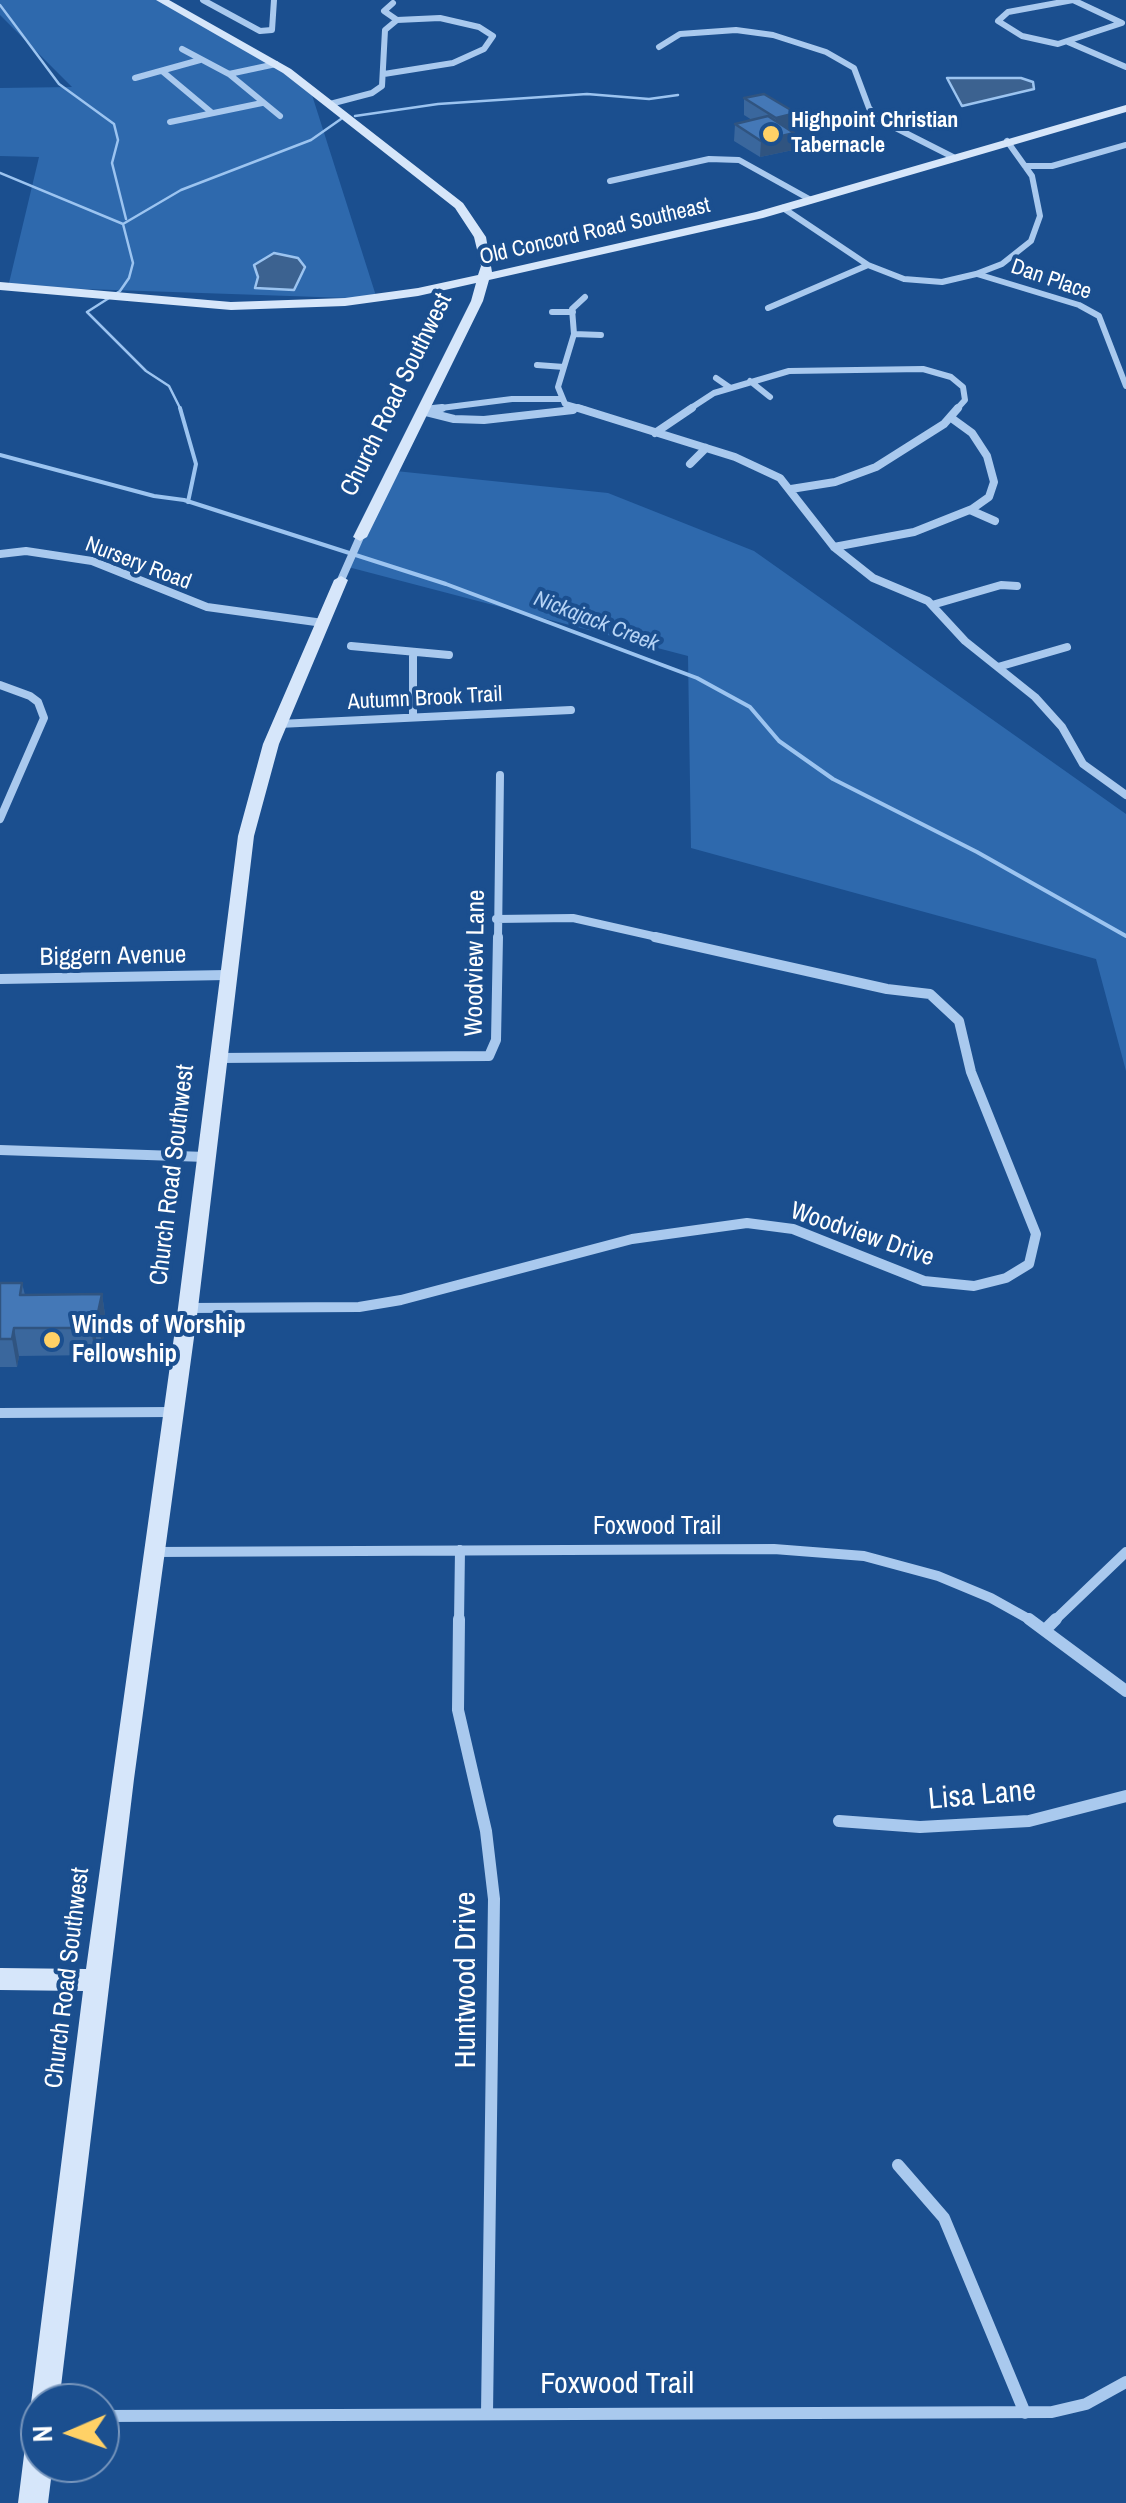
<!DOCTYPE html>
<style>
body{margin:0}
#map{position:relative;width:1126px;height:2503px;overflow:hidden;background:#1b4f8f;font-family:"Archivo Narrow",sans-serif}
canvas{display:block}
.north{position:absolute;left:20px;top:2383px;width:100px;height:100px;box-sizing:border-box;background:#1b4f8f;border:2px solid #7695bc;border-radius:50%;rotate:268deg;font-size:28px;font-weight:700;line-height:40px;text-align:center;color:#fff}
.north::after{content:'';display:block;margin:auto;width:35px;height:45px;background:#ffd166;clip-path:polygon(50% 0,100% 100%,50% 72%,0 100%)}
</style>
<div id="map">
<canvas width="1126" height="2503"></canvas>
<div class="north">N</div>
</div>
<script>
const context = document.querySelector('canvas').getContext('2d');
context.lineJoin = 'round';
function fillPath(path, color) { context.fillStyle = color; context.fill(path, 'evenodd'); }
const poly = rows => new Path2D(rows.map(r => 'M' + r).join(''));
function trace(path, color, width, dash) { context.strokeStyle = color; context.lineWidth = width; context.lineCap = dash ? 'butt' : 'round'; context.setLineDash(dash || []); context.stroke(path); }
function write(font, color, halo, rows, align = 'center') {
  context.font = font + ' "Archivo Narrow",sans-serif'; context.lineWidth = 8; context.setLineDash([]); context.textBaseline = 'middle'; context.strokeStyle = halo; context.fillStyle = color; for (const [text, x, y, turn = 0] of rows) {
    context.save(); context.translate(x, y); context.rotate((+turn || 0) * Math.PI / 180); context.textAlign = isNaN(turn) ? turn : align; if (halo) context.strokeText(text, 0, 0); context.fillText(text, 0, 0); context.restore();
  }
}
fillPath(poly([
 [0,0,165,0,254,50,312,95,377,299,26,287,9,283,39,157,0,156,0,88,72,87,0,15],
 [386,470,608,493,754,551,1126,814,1126,1071,1096,959,691,848,688,656,348,567]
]), '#2e69ad');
const water = poly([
 [947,78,1021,78,1033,82,1034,89,962,106,947,78],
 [274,253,298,258,305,267,294,290,255,288,258,277,254,265,274,253]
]);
fillPath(water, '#3c6290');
trace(water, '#9cc4f0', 2.5);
trace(poly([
 [0,5,59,84,114,124,118,140,112,163,126,219],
 [355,116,438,104,587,94,649,99,678,95],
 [0,173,123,224],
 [181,410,169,386,146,371,87,312,120,291,129,278,133,263,123,224,181,190,311,140,341,119]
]), '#9cc4f0', 2.5);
trace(poly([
 [180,408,196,464,188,502],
 [0,455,154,496,184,500,446,584,697,678,750,707,779,741,833,779,977,852,1126,936]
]), '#9cc4f0', 4);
trace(poly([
 [203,0,260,31,272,30,274,0],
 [1073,0,1122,23,1058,44,1022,36,998,21,1008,12,1073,0],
 [393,3,384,11,397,20],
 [1068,42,1126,67],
 [659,47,680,34,736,30,773,35,826,52,854,68,869,108,878,119,953,157],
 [182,49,229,74,280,116],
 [162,71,211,112],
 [229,74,276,64],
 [135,78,200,60],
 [330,104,372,93,382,86,385,30,397,20,440,18,479,27,493,36,484,49,453,63,384,74],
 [170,122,262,103],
 [1025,166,1052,166,1126,145],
 [610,181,709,159,739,160,811,200],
 [783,208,868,265,904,279,942,282,976,274,1002,264,1031,241,1040,216,1032,176,1007,141],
 [977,274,1079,305,1099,316,1126,386],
 [585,297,572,309,574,334,558,387,565,404,586,410],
 [768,308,868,265],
 [552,312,573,312],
 [574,334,601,335],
 [537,365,564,367],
 [716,378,729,387],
 [750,381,770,397],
 [433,409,512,399,560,399],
 [569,410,573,410],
 [688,410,714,393,789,371,923,369,951,377,963,387,965,400,956,410]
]), '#a9c9ee', 6);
trace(poly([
 [578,408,735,457,780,478,834,547,873,578,928,601,965,641,1035,697,1062,727,1083,764,1126,795],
 [433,409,442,408],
 [422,411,454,419,484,420,573,410],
 [655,433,692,408],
 [690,464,706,448],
 [791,489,835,482,876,467,944,424,958,408],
 [970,510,995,521],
 [834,547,914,532,972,509,989,497,994,482,987,456,972,433,950,417],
 [0,554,26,551,92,561,207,607,323,623],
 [341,580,360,537],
 [932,605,1001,585,1017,586],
 [351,646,449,655],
 [413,652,413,715],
 [998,667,1067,647],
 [0,685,30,696,38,702,44,718,0,819],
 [279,724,571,710],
 [496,919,573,918,666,939],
 [498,939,500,775]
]), '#a9c9ee', 8);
trace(poly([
 [0,979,227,975],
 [218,1058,489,1056,496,1040,498,937],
 [0,1150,206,1157],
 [189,1308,359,1307,401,1300,632,1239,747,1223,793,1229,924,1281,974,1286,1006,1278,1029,1264,1036,1234,971,1072,959,1021,930,994,887,989,655,937],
 [0,1413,172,1412],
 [154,1552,774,1549,864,1556,938,1576,991,1598,1034,1622],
 [459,1622,460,1550],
 [1053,1622,1126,1552]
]), '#a9c9ee', 10);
trace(poly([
 [459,1619,458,1710,486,1831,494,1899,487,2413],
 [1029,1619,1126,1691],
 [1046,1629,1056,1619],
 [839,1821,920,1827,1029,1821,1126,1796],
 [898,2165,944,2218,1025,2413],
 [100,2416,1052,2412,1086,2404,1126,2382]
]), '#a9c9ee', 12);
fillPath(poly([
 [156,0,169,0,291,69,463,203,486,237,492,272,756,212,1126,105,1126,112,763,218,489,280,483,301,367,537,360,541,353,537,471,301,476,283,418,296,345,306,231,310,0,290,0,282,231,302,345,298,418,288,478,275,481,266,474,237,455,208,283,73,156,0],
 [341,576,348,580,279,744,254,836,198,1308,134,1779,59,2403,40,2403,40,2415,35,2413,31,2403,83,1991,0,1990,0,1968,86,1969,178,1308,238,836,263,744,334,580,341,576],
 [40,2433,40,2463,53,2463,48,2503,18,2503,25,2447,30,2437,40,2433]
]), '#d6e6fa');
fillPath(poly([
 [744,98,796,113,795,130,791,131,793,150,760,157,734,141,735,124,752,120,744,115],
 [0,1283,22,1283,25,1295,102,1294,106,1322,102,1345,97,1345,95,1355,19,1356,17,1367,0,1367]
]), '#3a679d');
fillPath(poly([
 [796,113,795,130,775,135,776,118],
 [794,133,793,150,760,157,761,141],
 [102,1294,106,1322,102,1345,97,1317],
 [93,1317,97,1345,95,1355,91,1328],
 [14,1328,19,1356,17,1367,12,1339]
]), '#305480');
const building = poly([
 [764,94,796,113,776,118,744,98,764,94],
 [768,116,794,133,761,141,735,124,768,116],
 [0,1283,22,1283,20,1295,102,1294,97,1317,93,1317,91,1328,14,1328,12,1339,0,1339,0,1283]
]);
fillPath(building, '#4478b7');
trace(building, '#305480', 2.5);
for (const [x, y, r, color] of [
 [771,134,10,"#ffd166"],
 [52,1340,10,"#ffd166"]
]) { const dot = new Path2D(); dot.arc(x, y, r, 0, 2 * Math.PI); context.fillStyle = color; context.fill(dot); trace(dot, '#1b4f8f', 4); }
write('bold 22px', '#fff', '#1b4f8f', [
 ["Highpoint Christian",791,121],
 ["Tabernacle",791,146]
], 'left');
write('22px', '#fff', '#1b4f8f', [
 ["Old Concord Road Southeast",595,232,-13],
 ["Dan Place",1051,280,19],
 ["Nursery Road",138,564,21],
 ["Autumn Brook Trail",425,699,-3]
]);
write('italic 22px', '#b5d3f5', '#1b4f8f', [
 ["Nickajack Creek",596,622,21]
]);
write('25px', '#fff', '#1b4f8f', [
 ["Church Road Southwest",397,395,-64],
 ["Biggern Avenue",113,957,-1],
 ["Woodview Lane",476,963,-89],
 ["Church Road Southwest",173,1175,-83],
 ["Woodview Drive",862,1235,19],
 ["Foxwood Trail",657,1527],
 ["Church Road Southwest",68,1978,-83]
]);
write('bold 25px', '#fff', '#1b4f8f', [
 ["Winds of Worship",72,1326],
 ["Fellowship",72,1355]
], 'left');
write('30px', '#fff', '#1b4f8f', [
 ["Lisa Lane",982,1796,-5],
 ["Huntwood Drive",467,1980,-90],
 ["Foxwood Trail",617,2385]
]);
</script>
